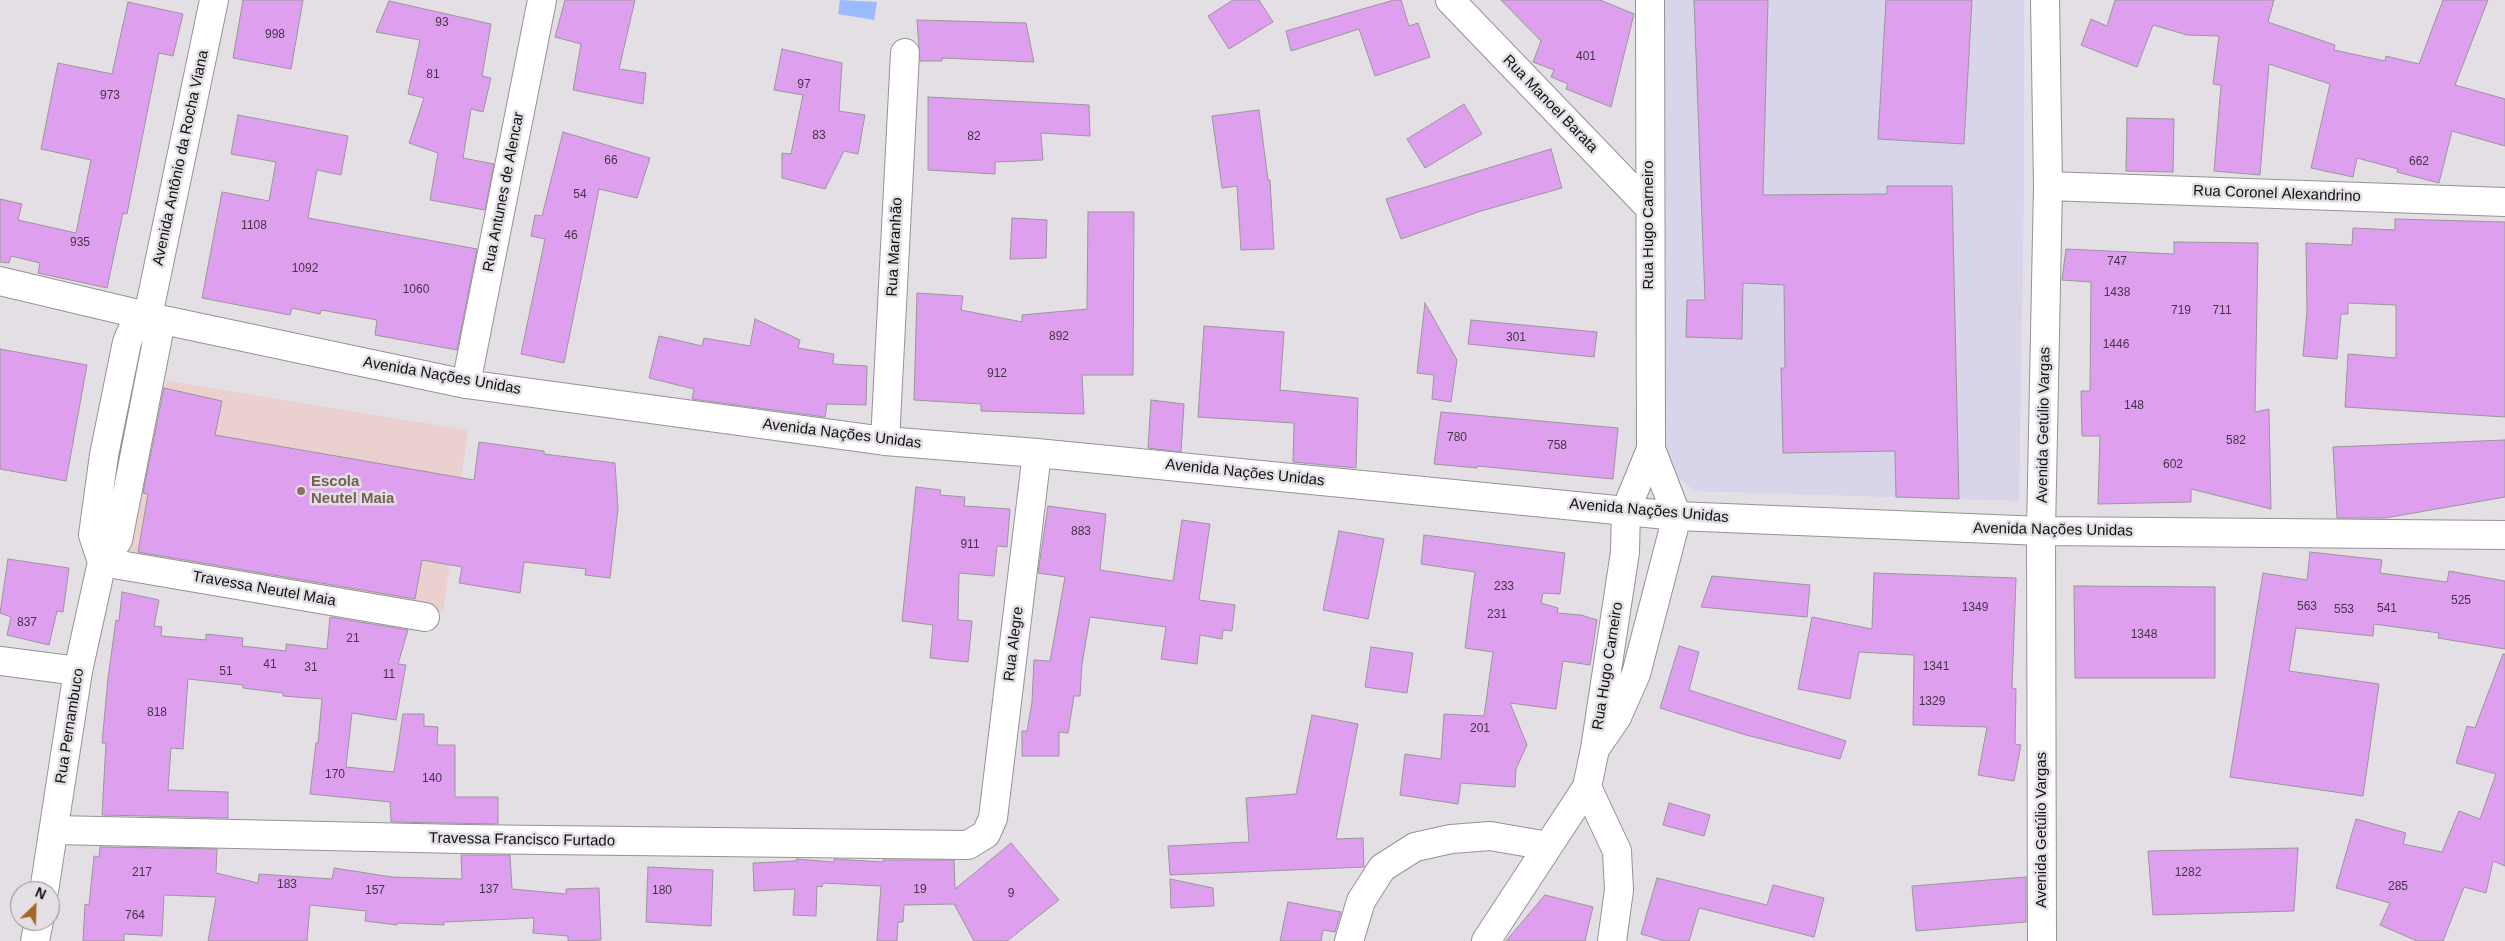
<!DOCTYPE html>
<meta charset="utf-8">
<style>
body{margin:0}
#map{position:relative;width:2505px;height:941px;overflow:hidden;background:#e3dfe5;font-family:Helvetica,sans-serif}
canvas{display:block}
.north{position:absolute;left:10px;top:881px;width:50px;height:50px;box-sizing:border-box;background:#e3dfe5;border:1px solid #8f8c91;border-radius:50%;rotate:24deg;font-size:14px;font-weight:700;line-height:20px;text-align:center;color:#111012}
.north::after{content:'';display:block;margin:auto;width:18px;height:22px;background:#a36829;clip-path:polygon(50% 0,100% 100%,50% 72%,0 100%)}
</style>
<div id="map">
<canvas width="2505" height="941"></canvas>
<div class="north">N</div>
</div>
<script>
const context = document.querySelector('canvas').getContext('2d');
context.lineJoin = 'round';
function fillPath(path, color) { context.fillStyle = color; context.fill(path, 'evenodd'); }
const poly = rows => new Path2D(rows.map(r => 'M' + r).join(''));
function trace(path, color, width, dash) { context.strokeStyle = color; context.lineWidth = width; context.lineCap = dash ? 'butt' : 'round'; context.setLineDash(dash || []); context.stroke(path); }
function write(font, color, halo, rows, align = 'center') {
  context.font = font + ' Helvetica,sans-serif'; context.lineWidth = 5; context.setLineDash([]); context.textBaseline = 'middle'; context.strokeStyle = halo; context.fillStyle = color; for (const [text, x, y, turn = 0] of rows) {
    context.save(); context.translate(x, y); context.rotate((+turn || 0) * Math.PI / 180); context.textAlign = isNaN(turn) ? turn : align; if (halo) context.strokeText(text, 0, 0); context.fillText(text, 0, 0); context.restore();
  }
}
fillPath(poly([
 [167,381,468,430,443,612,130,552]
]), '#ead0ce');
fillPath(poly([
 [1665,0,2024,0,2024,187,2019,501,1695,491,1666,468]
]), '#d8d4ea');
fillPath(poly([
 [840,0,877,2,874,20,838,14]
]), '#9abcff');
const building = poly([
 [243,0,303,0,291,69,233,58,243,0],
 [565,0,635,0,619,69,646,73,643,104,573,90,581,44,555,37,565,0],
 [1233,0,1259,0,1273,22,1229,49,1208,16,1233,0],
 [1394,0,1401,0,1409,26,1418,23,1430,57,1375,76,1359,29,1291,51,1286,31,1394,0],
 [1501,0,1600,0,1634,14,1611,107,1566,89,1568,84,1551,77,1554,70,1533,62,1541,41,1501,0],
 [1694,0,1768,0,1763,195,1887,194,1887,186,1952,186,1959,499,1896,497,1895,451,1783,453,1781,368,1785,368,1784,285,1743,283,1742,339,1686,337,1687,300,1705,300,1694,0],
 [1886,0,1972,0,1964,144,1878,139,1886,0],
 [2115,0,2274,0,2268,22,2335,45,2334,50,2385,61,2386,56,2419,64,2443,0,2488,0,2455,85,2505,99,2505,146,2452,131,2439,183,2397,172,2398,169,2357,158,2353,177,2311,168,2330,84,2269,64,2260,175,2214,171,2221,85,2213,84,2219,36,2187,35,2153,25,2137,67,2081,45,2091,19,2107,26,2115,0],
 [389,1,491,24,482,76,491,78,483,112,471,109,463,158,494,164,485,210,430,200,438,153,409,143,424,98,408,94,420,40,376,32,389,1],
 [128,2,183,14,173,56,159,53,127,214,123,213,107,288,38,273,40,263,11,256,9,263,0,262,0,199,22,204,18,220,76,233,91,160,41,149,58,63,112,74,128,2],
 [917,20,1026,23,1034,62,942,58,942,61,920,61,917,20],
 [782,49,842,63,839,111,865,115,858,154,844,151,825,189,782,178,782,153,791,154,803,95,774,90,782,49],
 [928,97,1089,105,1090,136,1041,133,1043,160,995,162,995,174,928,170,928,97],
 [1464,104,1482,134,1425,168,1407,139,1464,104],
 [1259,110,1268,180,1270,180,1274,249,1241,250,1237,186,1222,188,1212,116,1259,110],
 [238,115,348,136,341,175,317,170,308,218,477,249,457,350,375,335,377,320,321,310,320,314,292,308,290,315,202,298,222,192,269,201,276,162,231,154,238,115],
 [2127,118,2174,119,2173,172,2126,171,2127,118],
 [563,132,650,158,637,198,599,189,564,363,521,354,545,239,531,236,535,215,542,216,563,132],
 [1551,149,1562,188,1481,211,1401,239,1386,199,1551,149],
 [1088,212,1134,212,1133,375,1082,375,1084,414,981,411,981,404,914,400,917,293,963,296,961,310,1022,322,1022,315,1087,309,1088,212],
 [1012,218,1047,220,1046,258,1010,259,1012,218],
 [2395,219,2505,222,2505,417,2345,407,2348,354,2396,358,2396,305,2348,303,2348,314,2341,314,2337,359,2303,356,2307,312,2306,243,2352,245,2353,228,2395,230,2395,219],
 [2174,242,2258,243,2255,412,2269,409,2271,509,2191,489,2191,502,2098,504,2100,436,2082,436,2081,391,2090,391,2091,282,2062,280,2066,249,2174,254,2174,242],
 [1425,303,1457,360,1451,402,1432,399,1434,375,1417,373,1425,303],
 [755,319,800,340,798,348,834,354,833,364,867,366,866,405,827,404,825,417,692,399,694,389,649,378,659,336,702,346,704,338,750,346,755,319],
 [1471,320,1597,332,1594,357,1468,344,1471,320],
 [1204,326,1284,332,1280,390,1358,398,1356,468,1293,462,1294,423,1198,417,1204,326],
 [0,349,87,365,66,481,0,469,0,349],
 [164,388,222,401,215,435,474,480,479,442,544,451,544,454,615,463,618,509,610,578,585,575,586,569,524,562,520,593,459,583,462,567,422,560,415,599,138,552,148,494,143,493,164,388],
 [1151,400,1184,404,1181,452,1148,448,1151,400],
 [1441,412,1618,428,1613,479,1477,466,1477,468,1434,464,1441,412],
 [2505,440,2505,497,2385,518,2337,518,2333,447,2505,440],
 [916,487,941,490,940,495,965,497,964,506,1010,509,1007,547,997,546,994,576,959,573,958,620,972,621,968,662,930,658,933,625,902,621,916,487],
 [1048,506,1106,514,1100,570,1173,581,1182,520,1210,524,1199,600,1235,605,1232,631,1223,630,1222,639,1200,635,1197,664,1161,659,1166,627,1090,617,1082,664,1080,696,1074,696,1068,733,1059,732,1059,756,1022,756,1022,731,1027,731,1032,702,1034,660,1050,661,1065,577,1038,573,1048,506],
 [1339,531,1384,539,1368,619,1323,610,1339,531],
 [1424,535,1565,553,1560,594,1543,593,1541,603,1558,608,1557,613,1581,615,1597,620,1590,665,1563,661,1556,709,1510,703,1527,745,1516,769,1515,787,1461,783,1458,804,1400,795,1405,754,1441,759,1444,714,1484,716,1493,652,1465,648,1475,572,1421,564,1424,535],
 [2310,552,2382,560,2380,573,2447,582,2449,571,2505,581,2505,649,2438,638,2439,633,2374,624,2373,636,2296,628,2289,671,2379,684,2363,796,2230,777,2263,573,2307,580,2310,552],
 [8,559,69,568,63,612,57,611,49,645,7,635,11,617,0,613,8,559],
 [1874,573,2016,578,2012,688,2016,689,2015,744,2021,745,2014,781,1978,775,1987,727,1913,725,1914,655,1859,652,1850,699,1798,689,1812,617,1872,629,1874,573],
 [1712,576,1810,585,1807,617,1701,607,1712,576],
 [2074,586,2215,587,2215,678,2075,678,2074,586],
 [122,592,159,600,154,626,162,627,161,636,206,640,206,634,243,638,242,646,286,651,286,644,327,649,330,617,408,630,398,664,406,665,396,720,352,713,346,767,394,772,403,714,424,714,424,726,438,727,437,745,455,745,455,797,498,797,498,824,391,822,390,802,310,794,316,743,318,743,322,699,283,696,283,693,243,688,243,685,188,679,183,749,171,748,168,790,228,792,228,818,102,815,106,743,102,743,108,678,116,620,119,621,122,592],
 [1679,646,1699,652,1689,690,1846,741,1840,759,1746,735,1660,708,1679,646],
 [1371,647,1413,653,1407,693,1365,687,1371,647],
 [2503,654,2505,654,2505,866,2493,861,2486,893,2464,887,2443,941,2417,941,2380,925,2390,903,2336,888,2356,819,2406,833,2403,844,2442,852,2459,811,2480,819,2496,774,2456,763,2467,726,2475,728,2503,654],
 [1312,715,1358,724,1336,839,1363,838,1364,867,1170,875,1168,846,1249,842,1246,798,1296,794,1312,715],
 [1669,803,1710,815,1704,836,1663,825,1669,803],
 [1011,843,1059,900,1007,941,974,941,954,904,904,905,903,922,898,922,897,941,877,941,881,886,823,883,822,887,817,886,816,916,793,915,795,889,754,891,753,863,796,861,796,859,834,862,834,859,883,862,883,860,954,860,955,889,1011,843],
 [100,847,217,849,216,873,258,883,259,874,332,879,334,868,392,877,462,879,461,855,510,855,512,889,566,894,566,889,599,888,601,940,568,941,568,936,533,933,534,918,444,922,444,925,398,923,397,925,365,921,366,911,310,905,307,941,208,941,216,897,164,895,162,936,124,934,124,941,83,941,85,904,89,905,94,856,99,857,100,847],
 [2298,848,2294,911,2153,915,2148,851,2298,848],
 [648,867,713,870,711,926,646,922,648,867],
 [2026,877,2026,922,1916,931,1912,886,2026,877],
 [1657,878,1767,905,1773,885,1824,898,1814,937,1699,908,1689,941,1665,941,1641,934,1657,878],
 [1170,879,1213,888,1214,906,1171,908,1170,879],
 [1545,895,1593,907,1585,941,1506,941,1545,895],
 [1288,902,1341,912,1335,932,1323,930,1321,941,1280,941,1288,902]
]);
fillPath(building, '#dea0ee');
trace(building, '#9a969b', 1);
const minor = poly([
 [1450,0,1649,207],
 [2048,186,2505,202],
 [0,281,168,321,466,384,885,441,1037,453,1677,516,2041,531,2505,535],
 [466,384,542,0],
 [885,441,905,53],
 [102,562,425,617],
 [0,661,78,671],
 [1595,749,1617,717,1636,674,1677,516,1651,449,1650,0],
 [1587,787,1617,851,1619,890,1612,941],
 [55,830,461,839,968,845,986,834,993,818,1037,453],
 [1349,941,1361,901,1382,868,1415,847,1451,839,1490,836,1548,846],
 [1486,941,1587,787,1595,749,1625,552,1626,510,1651,449],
 [2042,941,2041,531,2048,186,2045,0]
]);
const major = poly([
 [102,562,93,535,104,455,127,342,133,328,142,318,148,316],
 [44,891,78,671,102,562,118,540,158,336,148,316,214,0],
 [35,941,39,921]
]);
trace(minor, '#969297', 30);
trace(major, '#969297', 30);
trace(minor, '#fff', 28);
trace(major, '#fff', 28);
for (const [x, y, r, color] of [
 [301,491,5,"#8d6e63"]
]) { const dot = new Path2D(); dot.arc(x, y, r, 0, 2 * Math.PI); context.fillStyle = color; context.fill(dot); trace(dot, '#e3dfe5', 2); }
write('12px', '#443449', null, [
 ["93",442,23],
 ["998",275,35],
 ["401",1586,57],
 ["81",433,75],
 ["97",804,85],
 ["973",110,96],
 ["83",819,136],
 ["82",974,137],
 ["66",611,161],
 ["662",2419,162],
 ["54",580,195],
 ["1108",254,226],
 ["46",571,236],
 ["935",80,243],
 ["747",2117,262],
 ["1092",305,269],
 ["1060",416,290],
 ["1438",2117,293],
 ["719",2181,311],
 ["711",2222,311],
 ["892",1059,337],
 ["301",1516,338],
 ["1446",2116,345],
 ["912",997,374],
 ["148",2134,406],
 ["780",1457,438],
 ["582",2236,441],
 ["758",1557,446],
 ["602",2173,465],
 ["883",1081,532],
 ["911",970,545],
 ["233",1504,587],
 ["525",2461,601],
 ["563",2307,607],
 ["1349",1975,608],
 ["541",2387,609],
 ["553",2344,610],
 ["231",1497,615],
 ["837",27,623],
 ["1348",2144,635],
 ["21",353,639],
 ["41",270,665],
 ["1341",1936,667],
 ["31",311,668],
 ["51",226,672],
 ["11",389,675],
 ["1329",1932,702],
 ["818",157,713],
 ["201",1480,729],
 ["170",335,775],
 ["140",432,779],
 ["217",142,873],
 ["1282",2188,873],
 ["183",287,885],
 ["285",2398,887],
 ["137",489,890],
 ["19",920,890],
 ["157",375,891],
 ["180",662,891],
 ["9",1011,894],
 ["764",135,916]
]);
write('15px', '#111012', '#e3dfe5', [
 ["Rua Manoel Barata",1550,104,46],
 ["Avenida Antônio da Rocha Viana",181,158,-78],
 ["Rua Antunes de Alencar",504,192,-79],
 ["Rua Coronel Alexandrino",2277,194,2],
 ["Rua Hugo Carneiro",1649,225,-90],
 ["Rua Maranhão",895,247,-87],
 ["Avenida Nações Unidas",442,376,10],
 ["Avenida Getúlio Vargas",2044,425,-89],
 ["Avenida Nações Unidas",842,434,7],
 ["Avenida Nações Unidas",1245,473,6],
 ["Avenida Nações Unidas",1649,511,5],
 ["Avenida Nações Unidas",2053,530,1],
 ["Travessa Neutel Maia",264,589,10],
 ["Rua Alegre",1014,644,-83],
 ["Rua Hugo Carneiro",1608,666,-81],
 ["Rua Pernambuco",70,726,-81],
 ["Avenida Getúlio Vargas",2042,830,-90],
 ["Travessa Francisco Furtado",522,840,1]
]);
write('bold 15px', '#785e54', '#e3dfe5', [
 ["Escola",311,482],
 ["Neutel Maia",311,499]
], 'left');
</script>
